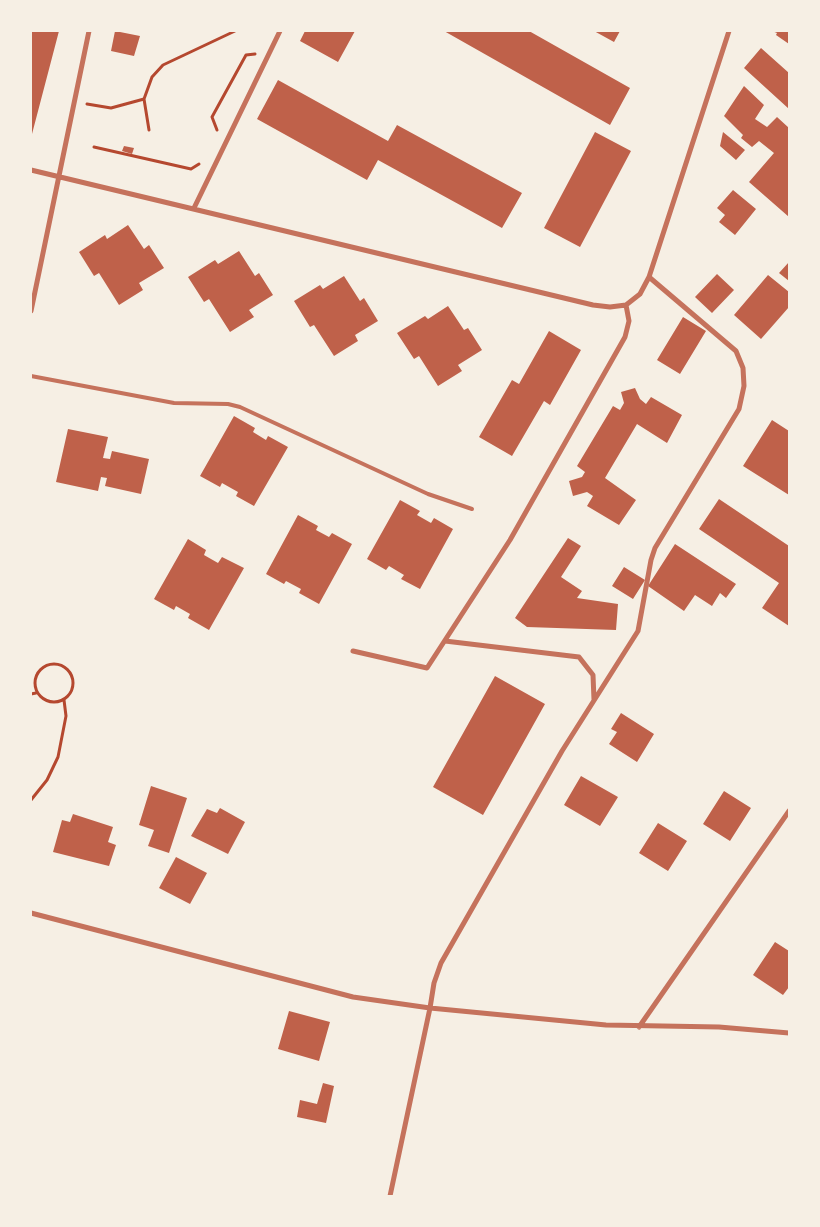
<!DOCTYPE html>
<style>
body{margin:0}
#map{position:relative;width:820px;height:1227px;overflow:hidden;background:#f6efe4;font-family:Overpass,sans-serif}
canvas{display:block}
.frame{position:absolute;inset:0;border:32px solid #f6efe4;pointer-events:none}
</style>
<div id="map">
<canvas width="820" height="1227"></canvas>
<div class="frame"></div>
</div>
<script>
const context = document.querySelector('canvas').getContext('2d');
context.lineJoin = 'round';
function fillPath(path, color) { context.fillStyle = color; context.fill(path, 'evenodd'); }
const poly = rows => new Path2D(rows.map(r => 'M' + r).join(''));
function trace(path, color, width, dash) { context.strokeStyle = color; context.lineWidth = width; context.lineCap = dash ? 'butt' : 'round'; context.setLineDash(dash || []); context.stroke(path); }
fillPath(poly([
 [31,31,59,31,32,134,31,134],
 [115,31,140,36,134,56,111,51],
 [305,31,355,31,338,62,300,41],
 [444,31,529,31,630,88,610,125],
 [594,31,620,31,614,42],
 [772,31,789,31,789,44,776,35,777,33],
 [761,48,789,73,789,109,744,68],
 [278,80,388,141,397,125,522,193,502,228,378,160,367,180,257,119],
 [744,86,764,105,755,119,767,127,777,117,789,128,789,217,749,182,774,153,759,141,752,147,741,138,743,135,724,116],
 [595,132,631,151,580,247,544,228],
 [723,132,745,150,736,160,720,146],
 [124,146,134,148,132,154,122,151],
 [733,190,756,209,735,235,719,222,725,215,717,208],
 [128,225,144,249,149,245,164,268,139,283,143,290,119,305,99,273,94,276,79,252,105,235,107,239],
 [239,251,255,276,259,273,273,295,249,310,254,317,230,332,209,299,204,302,188,277,215,260,218,264],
 [789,262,789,281,779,273],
 [717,274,734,290,712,313,695,297],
 [768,275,789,292,789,307,761,339,734,315],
 [344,276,360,301,364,298,378,321,355,335,358,341,334,356,314,325,310,327,294,301,320,285,323,289],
 [448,306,464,330,468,328,482,350,458,365,462,371,438,386,419,356,414,359,397,333,425,316,428,319],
 [683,317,706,331,680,374,657,360],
 [549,331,581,350,550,405,544,401,512,456,479,437,512,380,519,384],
 [635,388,640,399,646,404,651,397,682,415,667,443,637,424,605,478,636,500,619,525,587,506,593,496,587,492,573,496,569,481,582,477,585,472,577,466,613,406,620,410,624,403,621,392],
 [234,416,255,428,253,432,266,440,268,436,288,447,254,506,236,496,238,492,222,483,220,487,200,476],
 [772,420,789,431,789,495,743,466],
 [68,429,108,437,103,458,110,459,112,451,149,459,141,494,105,486,107,478,101,477,98,491,56,482],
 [719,499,789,546,789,626,762,608,779,583,699,529],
 [400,500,420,511,417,515,431,523,434,518,453,529,420,589,401,579,404,575,389,566,386,570,367,559],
 [298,515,318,526,316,530,329,537,332,533,352,544,319,604,299,593,301,589,286,581,284,584,266,574],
 [568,538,581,546,561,577,582,591,577,598,618,604,616,630,527,627,515,618],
 [188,539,206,550,204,555,218,563,222,557,244,568,209,630,188,618,190,614,176,606,174,610,154,599],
 [675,544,736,584,726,598,720,593,712,606,695,595,684,611,648,586],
 [624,567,645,580,633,599,612,586],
 [495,676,545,704,483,815,433,787],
 [621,713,654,734,637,762,609,744,617,732,611,729],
 [581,776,618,797,600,826,564,805],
 [151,786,187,798,169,853,148,846,154,830,139,825],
 [724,791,751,808,730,841,703,824],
 [220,808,245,822,228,854,191,836,207,809,217,813],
 [73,814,113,827,108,842,116,845,109,866,53,852,62,820,70,822],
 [658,823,687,841,668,871,639,853],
 [176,857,207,873,190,904,159,888],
 [775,942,789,951,789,987,783,995,753,975],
 [289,1011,330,1022,319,1061,278,1049],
 [323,1083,334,1086,326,1123,297,1117,300,1100,317,1104]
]), '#bf614a');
trace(poly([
 [144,99,149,130],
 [87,104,111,108,144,99,152,77,163,65,235,31],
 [217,130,212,117,246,55,255,54],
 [94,147,191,169,199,164],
 '35 683a19 19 0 1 1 38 0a19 19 0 1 1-38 0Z',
 [31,694,36,693],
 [31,800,47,780,58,757,66,716,64,700]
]), '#b5482f', 3);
trace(poly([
 [31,376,174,403,228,404,240,407,428,494,472,509]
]), '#c5725c', 4);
trace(poly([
 [31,170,593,305,610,307,626,305,640,294,649,277,729,31],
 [194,208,280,31],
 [31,311,89,31],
 [445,641,579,657,593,675,594,700],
 [353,651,427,668,510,540,625,337,629,321,626,305],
 [31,913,353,997,430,1008,606,1025,719,1027,789,1033],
 [639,1027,789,811],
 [390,1196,430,1008,434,983,441,963,562,751,638,631,651,560,655,548,739,409,744,386,743,368,736,351,649,277]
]), '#c5725c', 5);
</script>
